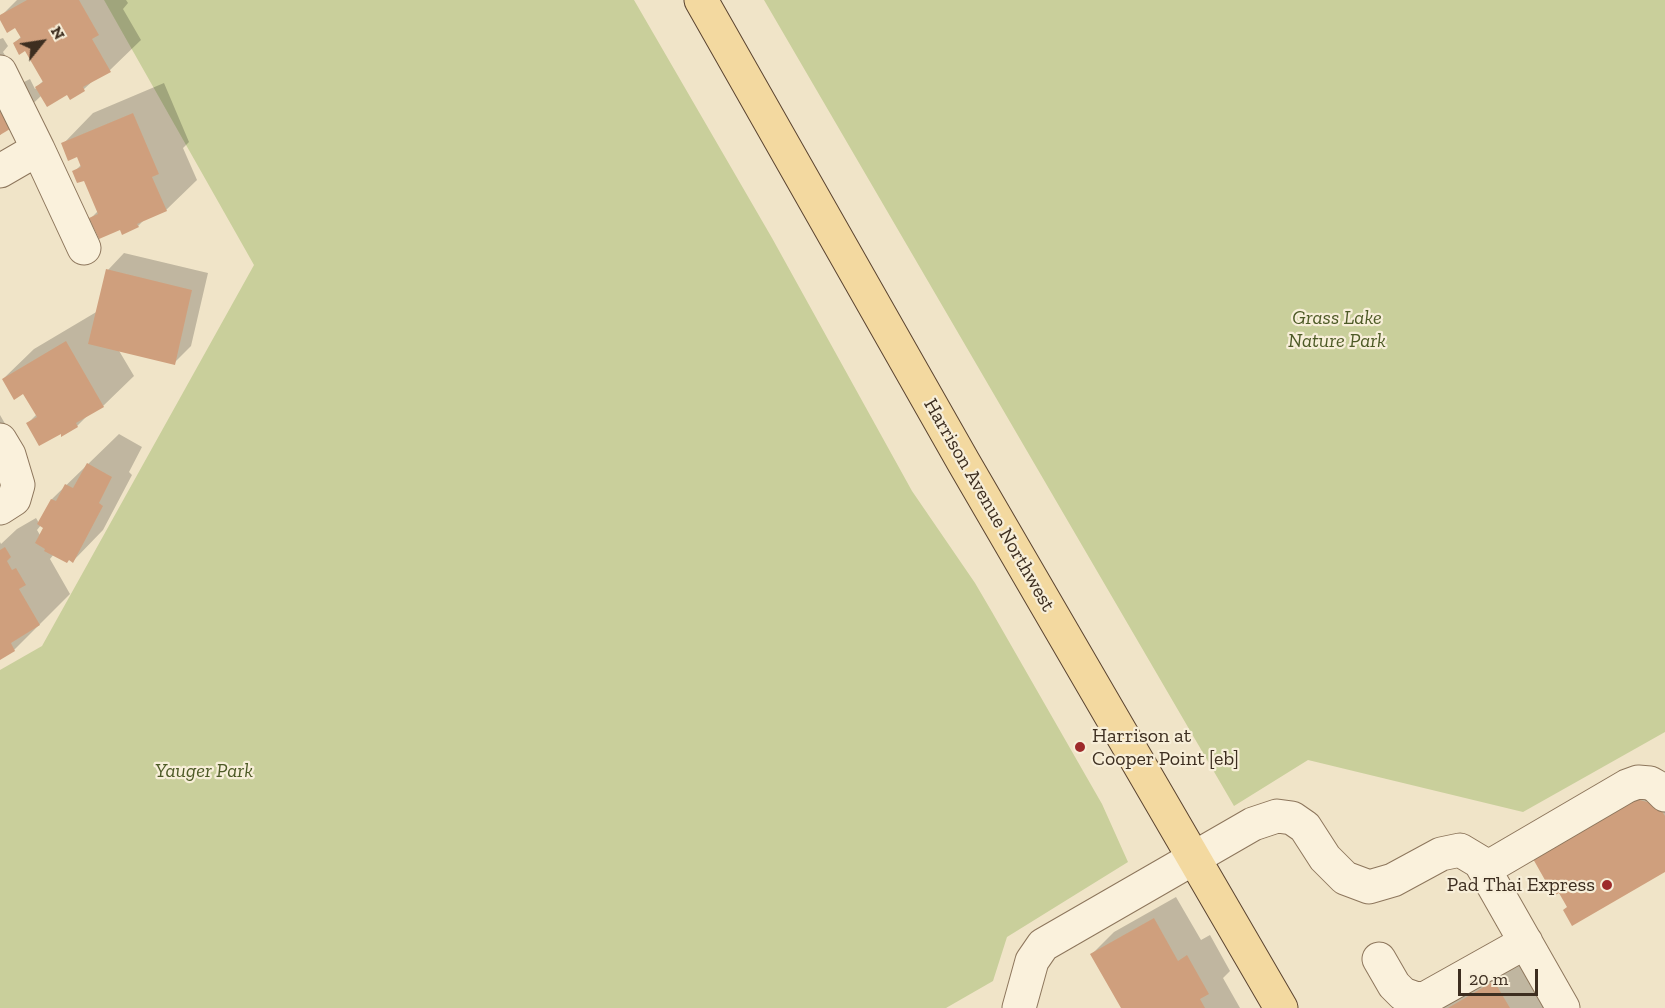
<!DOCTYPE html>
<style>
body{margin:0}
#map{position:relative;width:1665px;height:1008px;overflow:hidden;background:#f0e4c8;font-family:"Zilla Slab",serif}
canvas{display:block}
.north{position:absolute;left:12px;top:12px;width:60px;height:60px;-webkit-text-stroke:4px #f7eed8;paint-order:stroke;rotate:60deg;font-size:16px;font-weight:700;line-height:24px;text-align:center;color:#3d2e20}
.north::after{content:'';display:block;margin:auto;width:21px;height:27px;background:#3d2e20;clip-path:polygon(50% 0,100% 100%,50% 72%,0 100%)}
.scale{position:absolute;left:1458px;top:969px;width:80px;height:27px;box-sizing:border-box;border:3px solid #3d2e20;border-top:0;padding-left:8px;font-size:18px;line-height:21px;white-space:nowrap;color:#3d2e20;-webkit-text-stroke:4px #f7eed8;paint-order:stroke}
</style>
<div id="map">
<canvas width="1665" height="1008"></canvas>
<div class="north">N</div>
<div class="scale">20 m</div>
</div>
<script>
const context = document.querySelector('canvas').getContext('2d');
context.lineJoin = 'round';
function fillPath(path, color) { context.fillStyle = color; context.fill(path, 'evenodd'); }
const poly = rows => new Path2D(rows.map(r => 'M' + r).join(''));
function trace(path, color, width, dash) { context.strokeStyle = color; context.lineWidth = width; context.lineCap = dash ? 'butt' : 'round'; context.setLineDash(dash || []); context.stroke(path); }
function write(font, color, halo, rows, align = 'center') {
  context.font = font + ' "Zilla Slab",serif'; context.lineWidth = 4.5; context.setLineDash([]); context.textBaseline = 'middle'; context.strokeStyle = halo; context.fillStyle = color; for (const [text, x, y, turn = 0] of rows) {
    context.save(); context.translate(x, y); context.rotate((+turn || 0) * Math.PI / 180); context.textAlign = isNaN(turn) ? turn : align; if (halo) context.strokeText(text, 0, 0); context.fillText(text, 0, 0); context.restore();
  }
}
fillPath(poly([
 [104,0,634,0,772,238,912,491,975,583,992,612,1102,804,1128,862,1007,937,993,981,946,1008,0,1008,0,670,42,646,254,265],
 [764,0,1665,0,1665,732,1523,812,1308,760,1234,806]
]), '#c9cf9b');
fillPath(poly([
 [17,0,126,0,128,3,123,9,141,40,110,70,95,79,84,89,70,98,68,93,42,95,0,135,0,39,3,38,8,46,3,52,22,83,30,79,35,89,44,80,26,49,14,43,22,36,16,26,0,17],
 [164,83,189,142,183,148,197,180,166,210,145,219,138,226,91,218,98,211,85,179,74,172,82,164,78,155,63,144,93,113],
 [124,253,208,273,191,346,174,363,118,349,134,376,103,406,89,414,77,426,62,431,28,423,37,414,24,392,3,379,34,349,98,311,108,270],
 [0,415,19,448,0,467],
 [119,434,142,447,129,472,132,475,103,530,73,561,54,554,50,559,70,594,14,650,0,658,0,542,1,544,17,529,36,518,39,523,52,499],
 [41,525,45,527,40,535,37,530],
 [1665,786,1665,871,1568,906,1530,850],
 [1176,897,1201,940,1210,935,1230,971,1223,978,1240,1008,1122,1008,1092,954,1114,932],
 [1517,960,1544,1008,1435,1008]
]), '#0003');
fillPath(poly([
 [27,0,79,0,99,35,92,39,111,72,83,87,85,91,70,100,67,95,47,107,35,87,43,82,25,51,19,55,13,43,21,38,15,28,7,33,0,20,0,15],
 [0,111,10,129,0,135],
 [133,113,159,174,152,177,167,211,137,224,139,227,122,235,120,230,99,239,89,218,98,214,84,181,77,183,72,171,81,167,77,157,68,161,61,143],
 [106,269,192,290,175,365,88,344],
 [66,341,104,407,76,423,78,427,61,437,61,434,39,446,26,423,37,417,23,394,14,400,2,379],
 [87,463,112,477,99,503,103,506,73,563,69,560,67,563,44,551,45,549,35,543,43,528,37,524,51,499,56,501,65,484,73,488],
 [5,547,11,557,7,561,12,570,16,568,26,585,19,589,40,625,11,643,15,651,0,660,0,550],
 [1629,797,1658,805,1665,816,1665,872,1572,926,1563,910,1567,907,1559,893,1554,896,1528,850],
 [1154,918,1178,961,1187,955,1209,994,1200,999,1205,1008,1121,1008,1090,954],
 [1494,981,1510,1008,1448,1008]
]), '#cf9f7d');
const minor = poly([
 [0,72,38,149],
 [0,171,38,149,84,248],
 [0,440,9,455,18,485,14,499,0,508],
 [1485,869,1627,786,1638,782,1650,783,1657,787,1665,795],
 [1379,959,1394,985,1403,994,1417,999,1426,998,1526,942],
 [1019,1008,1032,961,1043,945,1253,824,1277,816,1292,818,1305,827,1325,858,1345,878,1369,887,1393,880,1441,854,1460,850,1480,862,1563,1008]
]);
const major = poly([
 [701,0,964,463,1281,1008]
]);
trace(minor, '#8d765c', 35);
trace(major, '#5b4430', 35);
trace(minor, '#faf1dc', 33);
trace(major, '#f3d9a0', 33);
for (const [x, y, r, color] of [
 [1080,747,6,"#9e2a2b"],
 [1607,885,6,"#9e2a2b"]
]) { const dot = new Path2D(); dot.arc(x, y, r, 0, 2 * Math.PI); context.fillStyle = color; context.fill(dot); trace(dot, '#f7eed8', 2); }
write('italic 20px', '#4d5a26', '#f7eed8', [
 ["Grass Lake",1337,318],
 ["Nature Park",1337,341],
 ["Yauger Park",204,771]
]);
write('20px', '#3d2e20', '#f7eed8', [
 ["Harrison Avenue Northwest",989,505,60]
]);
write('20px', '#3d2e20', '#f7eed8', [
 ["Harrison at",1092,736],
 ["Cooper Point [eb]",1092,759],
 ["Pad Thai Express",1595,885,"right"]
], 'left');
</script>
